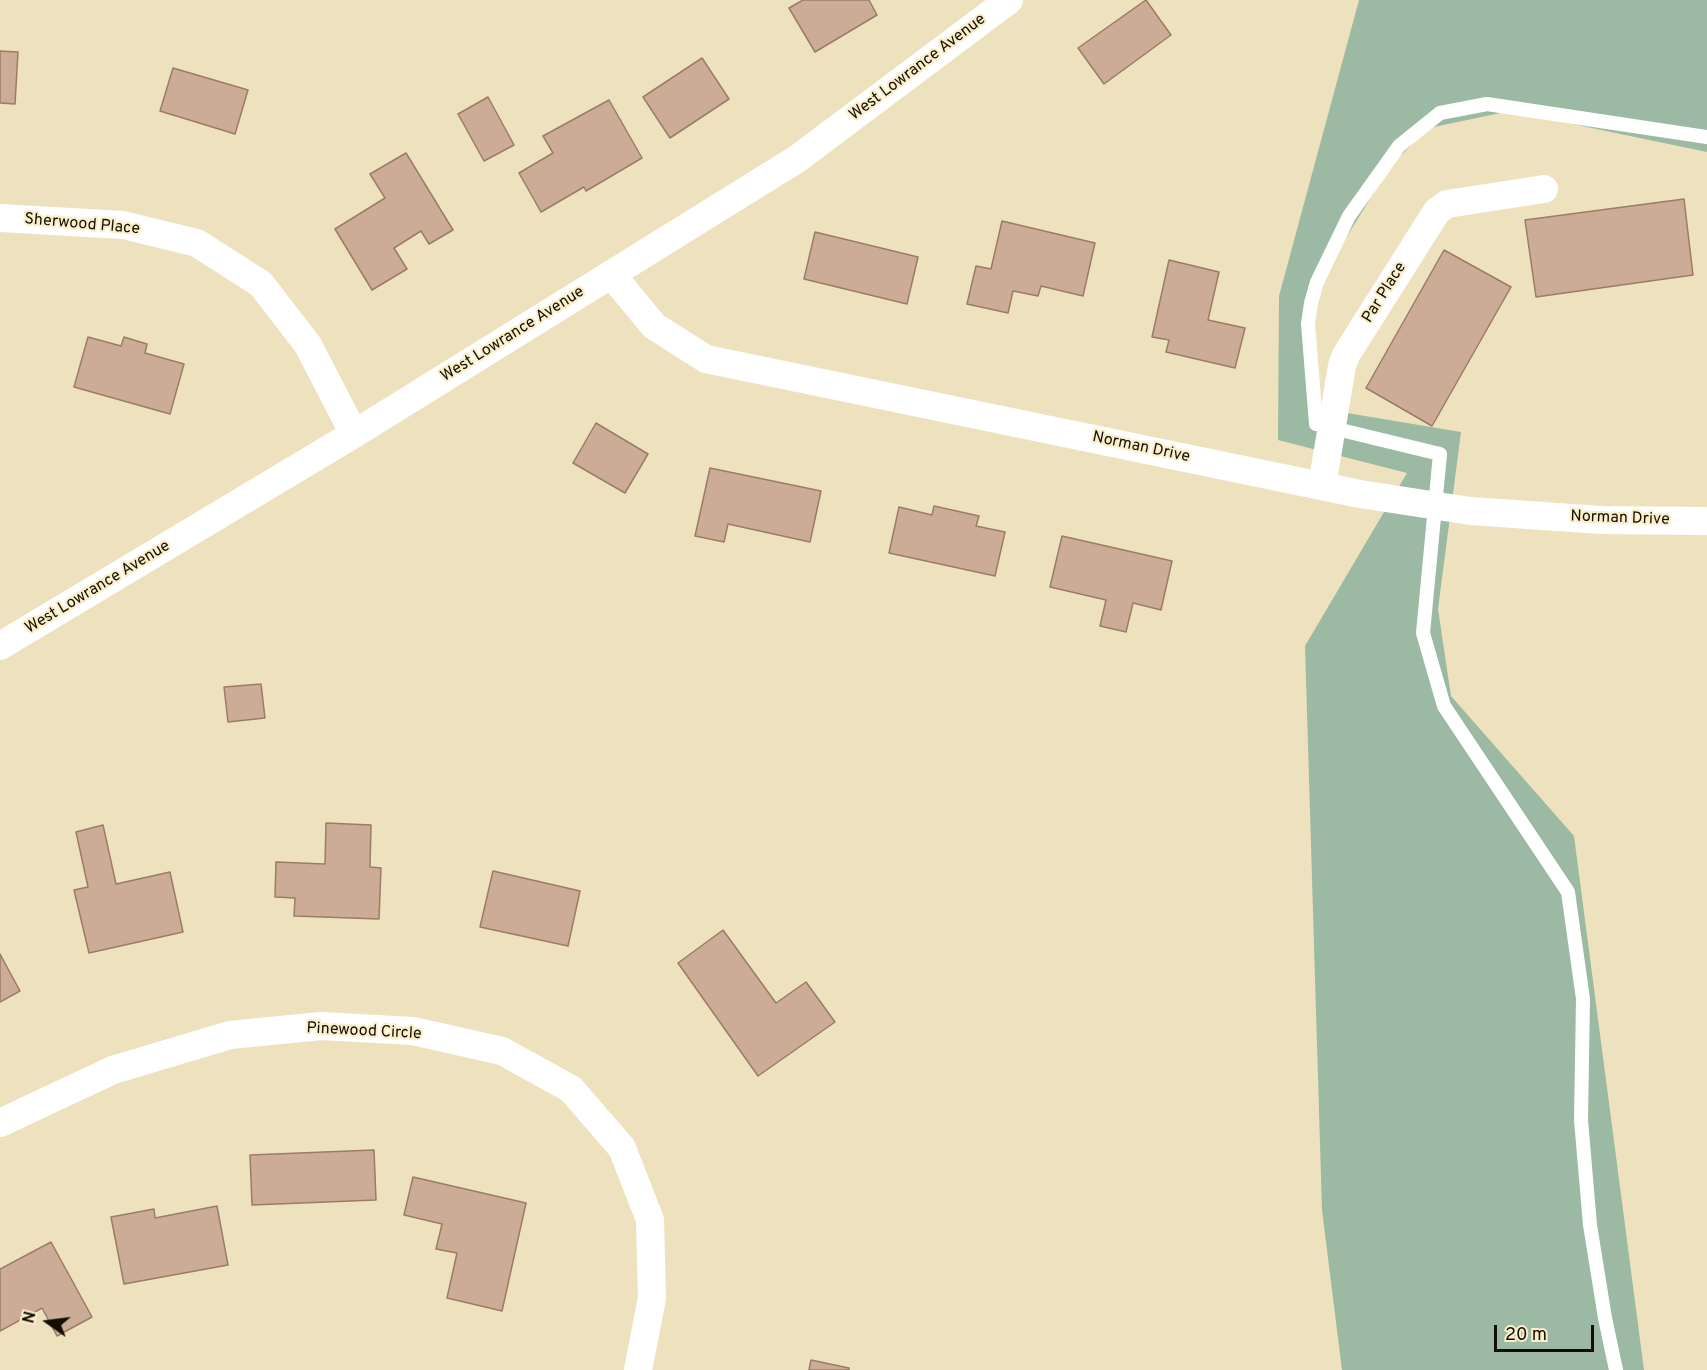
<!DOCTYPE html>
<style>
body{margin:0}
#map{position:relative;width:1707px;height:1370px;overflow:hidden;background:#eee2be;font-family:Overpass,sans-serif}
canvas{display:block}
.north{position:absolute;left:18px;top:1292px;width:60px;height:60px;-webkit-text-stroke:4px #fbefcb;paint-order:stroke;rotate:284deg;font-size:16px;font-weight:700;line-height:24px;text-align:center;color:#130e03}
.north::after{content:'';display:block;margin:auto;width:21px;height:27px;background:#130e03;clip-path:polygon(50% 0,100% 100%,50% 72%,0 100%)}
.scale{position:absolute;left:1494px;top:1325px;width:100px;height:27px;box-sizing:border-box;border:3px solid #130e03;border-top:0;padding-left:8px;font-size:18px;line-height:21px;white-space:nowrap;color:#130e03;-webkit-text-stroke:4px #fbefcb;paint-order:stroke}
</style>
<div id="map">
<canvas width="1707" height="1370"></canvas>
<div class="north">N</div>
<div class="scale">20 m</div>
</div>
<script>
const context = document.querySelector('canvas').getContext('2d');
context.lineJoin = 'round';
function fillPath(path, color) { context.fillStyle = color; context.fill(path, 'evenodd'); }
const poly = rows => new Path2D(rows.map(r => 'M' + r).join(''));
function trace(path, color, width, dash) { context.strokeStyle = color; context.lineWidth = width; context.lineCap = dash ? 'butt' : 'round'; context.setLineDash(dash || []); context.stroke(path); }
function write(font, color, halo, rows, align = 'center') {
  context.font = font + ' Overpass,sans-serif'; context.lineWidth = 4.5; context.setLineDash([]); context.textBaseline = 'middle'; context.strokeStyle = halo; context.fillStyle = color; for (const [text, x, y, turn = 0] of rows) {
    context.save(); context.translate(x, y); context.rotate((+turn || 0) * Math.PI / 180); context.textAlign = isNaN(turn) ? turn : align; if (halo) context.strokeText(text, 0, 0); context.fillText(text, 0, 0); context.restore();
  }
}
fillPath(poly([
 [1359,0,1707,0,1707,152,1510,111,1429,128,1391,165,1307,301,1317,408,1461,432,1438,609,1451,696,1574,836,1644,1370,1342,1370,1322,1210,1305,646,1407,473,1278,440,1279,296]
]), '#9cb9a3');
const building = poly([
 [803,0,869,0,877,15,815,52,789,8,803,0],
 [1146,0,1171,35,1104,84,1078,48,1146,0],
 [0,51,18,52,15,104,0,103,0,51],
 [702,58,729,99,670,138,643,97,702,58],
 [173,68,248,90,235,134,160,111,173,68],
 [488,97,514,145,484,161,458,114,488,97],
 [609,100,642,158,586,191,584,187,541,212,519,173,553,153,543,136,609,100],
 [406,153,453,230,429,244,421,231,394,248,407,269,372,290,335,229,385,198,370,174,406,153],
 [1684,199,1693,275,1536,297,1525,220,1684,199],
 [1002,221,1095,243,1083,296,1041,286,1038,296,1013,291,1008,313,967,304,976,266,991,269,1002,221],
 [815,232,918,257,907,304,804,279,815,232],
 [1444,250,1511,287,1432,426,1366,388,1444,250],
 [1169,260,1219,272,1208,320,1245,328,1235,368,1166,352,1169,340,1152,337,1169,260],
 [88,337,121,346,124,337,147,344,145,353,184,364,170,414,74,387,88,337],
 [596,423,648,454,625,493,573,463,596,423],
 [710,468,821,491,810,542,728,524,724,542,695,536,710,468],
 [934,506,979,516,976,526,1005,532,995,576,889,553,899,507,932,515,934,506],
 [1062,536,1172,561,1161,610,1133,603,1126,632,1100,626,1106,600,1050,587,1062,536],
 [261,684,265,718,228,722,224,687,261,684],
 [326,823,371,825,370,867,381,868,379,919,294,916,295,898,275,897,276,862,325,864,326,823],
 [103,825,116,884,170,872,183,932,89,953,74,890,88,887,76,832,103,825],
 [493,871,580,891,568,946,480,927,493,871],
 [723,930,776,1003,806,982,835,1022,758,1076,678,963,723,930],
 [0,954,20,991,0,1002,0,954],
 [374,1150,376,1200,252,1205,250,1155,374,1150],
 [413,1177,526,1203,502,1311,447,1298,457,1253,436,1249,442,1224,404,1215,413,1177],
 [217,1206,228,1265,124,1284,111,1217,154,1209,155,1218,217,1206],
 [51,1242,92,1317,57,1336,42,1308,0,1331,0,1269,51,1242],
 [811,1360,849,1368,849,1370,809,1370,811,1360]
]);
fillPath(building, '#ccac96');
trace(building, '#9a7c67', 1.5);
trace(poly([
 [1616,1370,1605,1318,1590,1225,1581,1120,1583,999,1568,892,1444,706,1423,633,1440,454,1316,424,1308,324,1311,303,1317,282,1349,216,1399,146,1440,113,1487,104,1707,137]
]), '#fff', 14);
trace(poly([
 [0,218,123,225,197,243,261,284,308,345,354,434],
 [611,274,654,326,706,359,1360,494,1470,511,1601,520,1707,521],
 [1322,486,1342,366,1346,355,1437,211,1447,204,1544,189],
 [0,646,354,434,797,159,1009,0],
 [0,1123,113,1070,230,1035,321,1026,413,1031,502,1051,571,1089,622,1148,650,1220,652,1298,638,1370]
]), '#fff', 28);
write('16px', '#130e03', '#fbefcb', [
 ["West Lowrance Avenue",918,68,-37],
 ["Sherwood Place",82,225,5],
 ["Par Place",1385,293,-58],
 ["West Lowrance Avenue",513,335,-32],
 ["Norman Drive",1141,448,12],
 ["Norman Drive",1620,519,2],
 ["West Lowrance Avenue",98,588,-31],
 ["Pinewood Circle",364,1032,3]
]);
</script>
